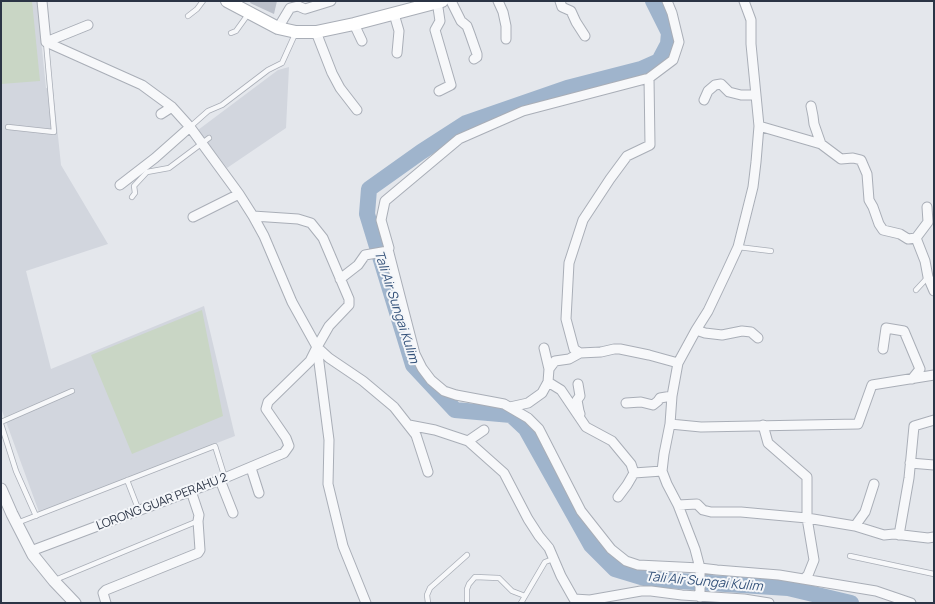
<!DOCTYPE html>
<style>
body{margin:0}
#map{position:relative;width:935px;height:604px;overflow:hidden;background:#e4e7ec;font-family:Manrope,sans-serif}
canvas{display:block}
.frame{position:absolute;inset:0;border:2px solid #2b3445;pointer-events:none}
</style>
<div id="map">
<canvas width="935" height="604"></canvas>
<div class="frame"></div>
</div>
<script>
const context = document.querySelector('canvas').getContext('2d');
context.lineJoin = 'round';
function fillPath(path, color) { context.fillStyle = color; context.fill(path, 'evenodd'); }
const poly = rows => new Path2D(rows.map(r => 'M' + r).join(''));
function trace(path, color, width, dash) { context.strokeStyle = color; context.lineWidth = width; context.lineCap = dash ? 'butt' : 'round'; context.setLineDash(dash || []); context.stroke(path); }
function write(font, color, halo, rows, align = 'center') {
  context.font = font + ' Manrope,sans-serif'; context.lineWidth = 4; context.setLineDash([]); context.textBaseline = 'middle'; context.strokeStyle = halo; context.fillStyle = color; for (const [text, x, y, turn = 0] of rows) {
    context.save(); context.translate(x, y); context.rotate((+turn || 0) * Math.PI / 180); context.textAlign = isNaN(turn) ? turn : align; if (halo) context.strokeText(text, 0, 0); context.fillText(text, 0, 0); context.restore();
  }
}
fillPath(poly([
 [1,1,37,1,46,88,53,88,61,165,108,244,26,271,51,369,204,306,235,436,39,512,1,408],
 [289,67,286,128,227,168,198,130,278,70]
]), '#d2d6de');
fillPath(poly([
 [1,1,32,1,40,81,1,84],
 [202,310,223,416,132,454,91,355]
]), '#c9d6c5');
trace(poly([
 [653,1,669,33,668,44,659,61,641,69,567,88,466,123,421,152,369,189,367,214,413,365,455,410,511,415,526,429,591,545,615,569,648,579,788,588,851,603]
]), '#9fb4cc', 16);
fillPath(poly([
 [251,1,277,1,274,14,250,3]
]), '#bbc0ca');
const service = poly([
 [188,16,197,9,203,1],
 [231,33,236,31,249,13],
 [8,127,54,132,46,42],
 [190,127,208,111,222,105,268,70,282,63,296,32],
 [132,197,135,193,134,186,147,172,169,168,209,138],
 [738,247,771,251],
 [916,290,928,277],
 [1,422,72,391],
 [1,424,16,471,36,516],
 [127,480,139,511],
 [17,523,215,446,225,478],
 [850,556,934,574],
 [55,580,198,521],
 [428,603,427,595,430,588,467,555],
 [467,603,467,589,469,584,475,577,499,578,512,591,525,596],
 [521,603,545,562,553,559]
]);
const minor = poly([
 [42,1,46,42],
 [437,1,440,21,435,30,451,85,439,91],
 [451,1,461,21,467,26,470,34,477,54,477,57,474,59],
 [498,1,503,12,506,26,506,39],
 [560,1,562,7,571,11,576,22,585,36],
 [394,14,399,31,397,53],
 [354,24,362,41],
 [278,28,290,8,298,6,305,9,331,1],
 [316,32,332,73,340,88,357,110],
 [46,42,142,85,172,107,190,127,239,194,253,216,264,236,292,302,317,347,329,440,328,484,343,546,366,603],
 [46,42,88,25],
 [704,100,708,91,715,85,721,84,729,92,741,95,756,95],
 [811,106,813,116,814,124,821,144,841,159,853,158,861,160,867,174,869,200,873,207,879,224,883,230,900,234,908,239,916,238],
 [161,114,172,107],
 [759,126,821,144],
 [120,185,155,158,190,127],
 [927,207,928,222,916,238,925,261,928,277,934,291],
 [193,217,239,194],
 [388,251,389,248,381,220,385,201,459,139,523,111,649,78,673,60,679,42,672,13,667,1],
 [340,279,358,265,365,255,388,251,389,253,415,354,422,368,431,380,444,391,456,395,504,404,528,418,539,429,581,511,611,549,626,561,638,565,700,568,717,570,779,575,876,591,911,603],
 [696,330,705,333,722,335,742,331,751,332,758,338],
 [317,347,329,358,363,381,394,407,416,435,428,472],
 [544,348,549,369],
 [883,349,886,328,904,331,920,369,912,379],
 [580,353,574,349,566,319,569,263,583,220,610,179,627,156,650,145,649,78],
 [548,382,561,390,586,427,612,441,631,464,634,473],
 [578,384,580,396,577,400,579,411,580,414],
 [626,403,641,402,653,405,658,401,660,398,672,396],
 [510,407,528,403,542,393,548,382,549,369,555,361,569,359,580,353,601,352,614,349,620,349,649,355,678,363],
 [670,424,701,427,858,424,872,385,934,375],
 [409,425,435,430,468,441,504,473,528,519,539,536,549,548,561,576,574,599,590,600,641,591,651,591,682,595,744,599,769,603],
 [763,425,768,443,807,477,807,518,814,560,808,575,804,579],
 [468,441,484,430],
 [910,463,934,465],
 [251,468,259,493],
 [220,480,233,513],
 [618,497,627,485,634,473,662,471],
 [678,505,697,504,703,510,711,512,741,512,807,518,855,526,884,535,894,534,928,538,934,537],
 [855,526,865,512,874,484],
 [899,535,909,478,914,426,934,420],
 [31,551,220,480,284,453,289,446,286,438,266,409,268,402,310,361,317,347,329,326,349,305,349,299,323,238,311,223,298,219,253,216],
 [700,597,700,568,695,549,678,505,667,484,662,471,664,454,670,424,672,396,678,363,696,330,708,311,726,273,738,247,753,187,756,162,759,126,751,44,751,20,744,1],
 [106,603,103,593,106,590,198,553,200,550,198,521,199,515,191,491]
]);
const tertiary = poly([
 [1,489,12,514,33,555,54,581,75,603]
]);
const secondary = poly([
 [227,1,278,28,296,32,316,32,354,24,442,1]
]);
trace(service, '#a9aeb7', 6);
trace(minor, '#a9aeb7', 11);
trace(tertiary, '#a9aeb7', 13);
trace(secondary, '#a9aeb7', 14);
trace(service, '#f7f8fa', 4.5);
trace(minor, '#f7f8fa', 9);
trace(tertiary, '#f7f8fa', 11);
trace(secondary, '#fff', 12);
write('12px', '#2b3445', '#f4f6f9', [
 ["LORONG GUAR PERAHU 2",162,502,-21]
]);
write('italic 13px', '#34527a', '#f4f6f9', [
 ["Tali Air Sungai Kulim",396,307,72],
 ["Tali Air Sungai Kulim",704,582,5]
]);
</script>
